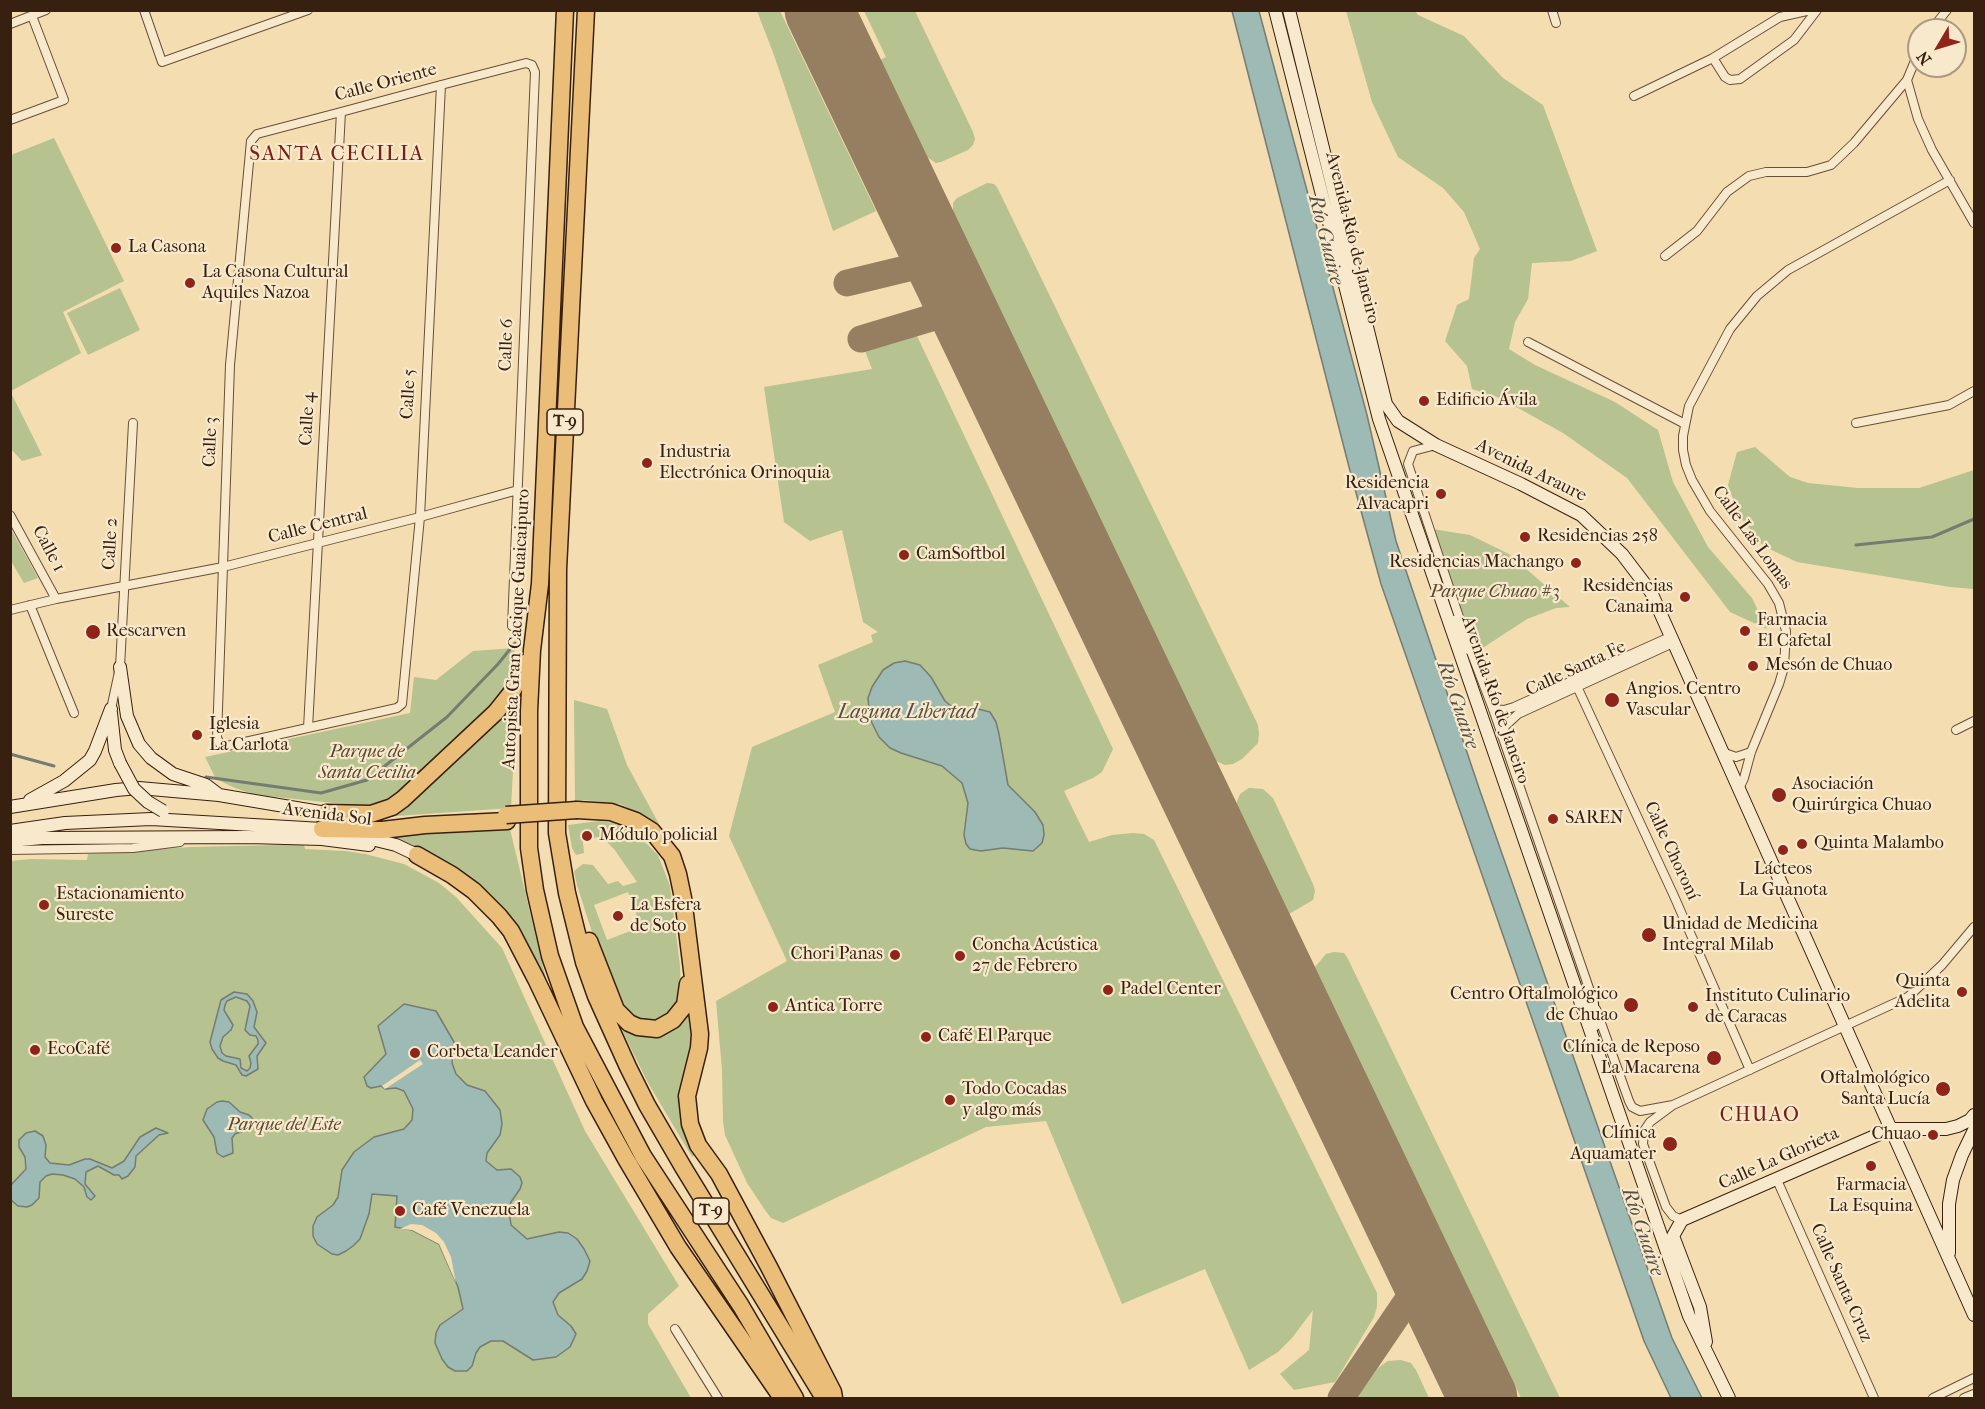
<!DOCTYPE html>
<meta charset="utf-8">
<style>
body{margin:0}
#map{position:relative;width:1985px;height:1409px;overflow:hidden;background:#f4ddb1;font-family:"IM FELL French Canon",serif}
canvas{display:block}
.frame{position:absolute;inset:0;border:12px solid #382010;pointer-events:none}
.north{position:absolute;left:1907px;top:18px;width:60px;height:60px;box-sizing:border-box;background:#f8e9cc;border:2px solid #ab9981;border-radius:50%;rotate:232deg;font-size:16px;font-weight:700;line-height:24px;text-align:center;color:#382010}
.north::after{content:'';display:block;margin:auto;width:21px;height:27px;background:#8f2418;clip-path:polygon(50% 0,100% 100%,50% 72%,0 100%)}
</style>
<div id="map">
<canvas width="1985" height="1409"></canvas>
<div class="frame"></div>
<div class="north">N</div>
</div>
<script>
const context = document.querySelector('canvas').getContext('2d');
context.lineJoin = 'round';
function fillPath(path, color) { context.fillStyle = color; context.fill(path, 'evenodd'); }
const poly = rows => new Path2D(rows.map(r => 'M' + r).join(''));
function trace(path, color, width, dash) { context.strokeStyle = color; context.lineWidth = width; context.lineCap = dash ? 'butt' : 'round'; context.setLineDash(dash || []); context.stroke(path); }
function write(font, color, halo, rows, align = 'center') {
  context.font = font + ' "IM FELL French Canon",serif'; context.lineWidth = 4.5; context.setLineDash([]); context.textBaseline = 'middle'; context.strokeStyle = halo; context.fillStyle = color; for (const [text, x, y, turn = 0] of rows) {
    context.save(); context.translate(x, y); context.rotate((+turn || 0) * Math.PI / 180); context.textAlign = isNaN(turn) ? turn : align; if (halo) context.strokeText(text, 0, 0); context.fillText(text, 0, 0); context.restore();
  }
}
fillPath(poly([
 [757,11,780,11,876,211,833,231,774,55],
 [864,11,915,11,973,132,975,139,973,145,968,150,941,162,936,163,927,157,880,60,886,57],
 [1346,11,1415,11,1418,15,1464,36,1503,78,1543,105,1597,251,1571,261,1532,263,1528,299,1515,322,1509,349,1535,365,1615,402,1658,430,1673,482,1708,547,1752,598,1767,629,1730,612,1627,478,1563,433,1500,398,1472,389,1467,366,1445,341,1457,305,1469,299,1474,258,1480,249,1464,212,1443,188,1398,157,1372,102],
 [54,138,124,281,63,312,81,353,11,391,11,155],
 [987,183,994,184,997,187,1258,725,1259,734,1258,743,1242,759,1233,764,1225,765,1216,761,953,213,953,203,957,198],
 [120,288,140,330,88,355,67,313],
 [917,336,1113,749,1102,772,1093,778,1064,791,1089,842,1112,835,1133,833,1144,834,1154,840,1377,1293,1377,1307,1374,1317,1335,1382,1294,1390,1280,1374,1309,1350,1313,1310,1292,1338,1278,1352,1249,1370,1205,1269,1122,1304,1046,1121,986,1127,783,1223,771,1218,765,1210,747,1183,725,1135,723,1121,722,1070,716,1001,787,961,729,836,752,747,835,712,818,665,873,642,871,635,878,632,863,622,842,530,810,541,784,522,764,387,872,369,863,346],
 [11,393,42,455,43,455,22,461,11,449],
 [1755,447,1790,477,1808,483,1858,488,1919,488,1974,470,1974,589,1950,587,1797,562,1763,546,1739,515,1728,485,1737,452],
 [11,529,38,578,24,583,11,561],
 [1432,529,1470,535,1509,554,1570,607,1556,608,1527,619,1475,653],
 [515,648,512,674,501,696,398,794,382,802,363,806,256,795,235,788,216,779,205,757,410,713,414,677,436,680,473,651],
 [517,695,511,808,383,817,441,773,496,725],
 [574,700,607,709,627,765,659,824,620,804,583,800,575,802],
 [1249,788,1263,789,1273,798,1313,884,1315,891,1313,900,1289,914,1236,804,1240,794],
 [599,821,613,823,637,834,658,855,670,886,680,966,681,991,677,1006,669,1016,650,1023,635,1021,613,998,577,885,574,871,583,864,593,865,608,884,618,881,623,886,637,882,614,849,604,839,598,837,594,838,592,832,582,833,584,853,576,855,572,848,568,825],
 [628,892,641,927,607,940,594,905],
 [510,829,546,979,522,938,453,870,411,844,378,836],
 [278,845,304,845,305,849,345,851,365,854,404,864,439,883,456,897,502,948,585,1131,679,1286,648,1314,648,1324,691,1398,11,1398,10,861,31,859,87,860,88,854,191,847],
 [1334,952,1344,953,1348,959,1560,1398,1521,1398,1315,967,1326,954],
 [690,1004,695,1154,692,1157,647,1081,620,1026,634,1033],
 [1401,1360,1411,1363,1416,1370,1429,1398,1357,1398,1378,1368,1388,1361]
]), '#b6c28f');
const water = poly([
 [1232,11,1259,11,1367,415,1396,541,1480,791,1672,1338,1702,1398,1671,1398,1644,1341,1381,584,1349,467,1232,11],
 [905,661,920,665,931,677,945,701,956,710,962,711,974,708,990,712,996,722,999,734,1008,785,1035,812,1043,825,1044,835,1042,843,1033,851,1003,848,981,851,970,849,966,844,964,835,968,803,962,783,942,766,901,753,890,748,879,737,871,721,869,709,868,698,872,687,883,670,894,663,905,661],
 [234,992,247,994,253,1001,257,1012,254,1027,266,1043,257,1056,258,1069,246,1076,242,1075,236,1065,223,1061,218,1058,212,1049,210,1042,221,1000,234,992],
 [236,997,247,1001,250,1006,245,1030,250,1035,256,1036,258,1040,258,1044,249,1056,251,1063,250,1068,247,1071,241,1068,240,1059,226,1056,222,1053,220,1046,223,1037,231,1030,233,1025,224,1010,225,1005,227,1001,236,997],
 [404,1004,436,1011,454,1042,452,1063,456,1074,467,1085,485,1091,500,1110,502,1124,500,1135,487,1153,486,1161,497,1170,511,1169,520,1177,522,1183,520,1189,511,1202,509,1210,511,1225,527,1239,559,1232,568,1233,577,1239,584,1249,590,1261,587,1271,582,1279,559,1293,553,1302,558,1315,571,1326,576,1334,570,1347,556,1357,533,1360,503,1341,491,1341,480,1347,476,1353,472,1366,467,1371,455,1371,448,1367,442,1359,435,1343,436,1333,440,1325,463,1309,458,1287,439,1244,412,1230,395,1227,397,1196,372,1194,369,1214,360,1239,353,1246,346,1251,338,1255,332,1254,317,1244,313,1236,313,1226,317,1217,333,1205,338,1197,342,1170,354,1152,374,1137,404,1129,412,1120,413,1109,404,1091,396,1088,385,1089,381,1086,371,1088,367,1086,364,1077,386,1054,378,1026,404,1004],
 [222,1101,229,1102,240,1112,249,1115,252,1118,252,1125,249,1129,235,1134,232,1138,233,1153,223,1157,217,1153,214,1137,203,1120,207,1109,217,1102,222,1101],
 [156,1128,168,1133,159,1135,136,1156,135,1167,128,1176,122,1179,119,1175,114,1175,98,1166,86,1172,85,1184,95,1196,91,1200,87,1197,84,1187,75,1179,63,1175,52,1174,46,1176,40,1182,39,1198,32,1205,27,1207,18,1206,11,1200,11,1185,26,1169,25,1157,19,1147,19,1140,26,1133,35,1131,43,1136,46,1145,45,1157,50,1163,69,1165,85,1159,90,1159,112,1168,124,1161,140,1137,156,1128]
]);
fillPath(water, '#9ebab4');
trace(water, '#757c72', 1.5);
fillPath(poly([
 [420,1060,423,1064,385,1089,382,1086],
 [411,1224,422,1225,436,1233,444,1242,451,1257,456,1283,439,1244,412,1230,400,1229]
]), '#f4ddb1');
trace(poly([
 [1856,545,1932,537,1974,519],
 [10,754,54,766],
 [206,777,321,793,367,780,447,717,498,664,515,643]
]), '#757c72', 3);
trace(poly([
 [847,283,938,261],
 [861,339,961,309],
 [1341,1398,1424,1276]
]), '#967e60', 27);
trace(poly([
 [819,10,1483,1398]
]), '#967e60', 69);
const street = poly([
 [144,10,162,62,308,10],
 [1552,10,1556,23],
 [1811,10,1780,17,1713,58,1725,77,1730,80,1740,79,1794,40,1817,10],
 [10,24,46,10],
 [1931,30,1947,10],
 [1907,80,1918,119,1932,150,1974,223],
 [441,85,420,517,402,704,397,708,227,746,220,744,217,738,230,365,251,141,257,134,341,112,441,85,526,63,532,65,535,72,512,626],
 [1634,96,1713,58],
 [10,120,64,100,32,16],
 [1665,256,1697,231,1727,192,1749,176,1766,172,1807,172,1831,165,1854,143,1907,80,1919,51],
 [1528,342,1685,424],
 [1856,423,1949,405,1974,391],
 [1436,445,1413,451,1408,464,1463,629],
 [10,515,56,599],
 [30,605,74,713],
 [10,610,56,599,223,567,420,517,518,490],
 [1468,644,1493,709,1592,997],
 [1574,680,1674,896,1750,1070],
 [111,709,120,667,133,423],
 [1493,709,1504,710,1514,707,1672,636],
 [308,728,341,112],
 [1956,730,1974,721],
 [1502,736,1505,726,1518,714,1675,642],
 [1722,752,1736,757,1751,752],
 [1739,789,1744,778,1751,752,1779,684,1784,667,1786,631,1779,603,1768,584,1710,511,1692,480,1686,465,1683,450,1683,436,1689,406,1730,329,1757,296,1788,270,1950,180],
 [10,850,133,848,180,842],
 [1596,1009,1629,1101,1632,1107,1640,1111,1673,1105],
 [1777,1180,1874,1398],
 [1682,1220,1673,1216,1666,1207,1643,1144,1644,1131,1650,1122,1673,1105,1908,997,1942,965,1974,927],
 [675,1329,718,1398],
 [1933,1398,1974,1378],
 [1964,1398,1974,1394]
]);
const secondary = poly([
 [1275,10,1379,419,1689,1316,1729,1398],
 [1289,10,1386,404,1398,421,1436,445,1521,484,1581,515,1622,554,1651,592,1974,1315],
 [1455,622,1469,648],
 [120,667,127,716,139,744,151,758,173,774,206,785,218,794],
 [111,713,115,750,120,763],
 [30,800,64,781,90,760,95,751,111,709],
 [10,807,116,790,139,788,219,795,326,813],
 [10,831,65,823,151,819,322,829,327,832],
 [359,836,396,845,417,855],
 [10,841,42,838,249,837,322,839,369,845],
 [1591,994,1594,1025],
 [1949,1253,1949,1204,1953,1180,1962,1155,1974,1130],
 [1706,1342,1700,1307,1673,1236,1682,1220,1891,1129,1946,1129,1958,1126,1970,1120,1974,1115]
]);
const highway = poly([
 [565,10,540,584,532,650,529,711,529,848,535,890,550,956,575,1027,643,1156,741,1306,795,1398],
 [586,10,558,569,557,833,567,893,584,962,596,996,628,1067,647,1105,683,1167,824,1398],
 [577,810,611,812,636,821,652,831,672,856,678,874,683,898,700,1034,699,1048,687,1096,690,1124,698,1145,719,1174,769,1267,833,1392,834,1398],
 [326,813,371,814,392,807,403,799,496,712,512,692,527,662],
 [322,829,382,830,425,825,507,821],
 [417,855,452,875,474,891,499,916,511,931,536,979,594,1101,626,1159,678,1247,782,1398],
 [589,941,616,1010,629,1023,638,1027,657,1029,673,1020,685,1005,688,984]
]);
trace(street, '#674f38', 10);
trace(secondary, '#382010', 14);
trace(highway, '#382010', 19);
trace(street, '#f8e9cc', 8);
trace(secondary, '#f8e9cc', 12);
trace(highway, '#eabe78', 16);
const secondaryBridge = poly([
 [120,763,134,789,148,802,163,811]
]);
const highwayBridge = poly([
 [506,815,577,810]
]);
trace(secondaryBridge, '#382010', 14, []);
trace(highwayBridge, '#382010', 19, []);
trace(secondaryBridge, '#f8e9cc', 12);
trace(highwayBridge, '#eabe78', 16);
for (const [x, y, r, color] of [
 [116,248,6,"#8f2418"],
 [190,283,6,"#8f2418"],
 [1424,401,6,"#8f2418"],
 [647,463,6,"#8f2418"],
 [1441,494,6,"#8f2418"],
 [1525,537,6,"#8f2418"],
 [904,555,6,"#8f2418"],
 [1576,563,6,"#8f2418"],
 [1685,597,6,"#8f2418"],
 [1745,631,6,"#8f2418"],
 [93,632,8,"#8f2418"],
 [1753,666,6,"#8f2418"],
 [1612,700,8,"#8f2418"],
 [197,735,6,"#8f2418"],
 [1779,795,8,"#8f2418"],
 [1553,819,6,"#8f2418"],
 [587,836,6,"#8f2418"],
 [1802,844,6,"#8f2418"],
 [1783,850,6,"#8f2418"],
 [44,905,6,"#8f2418"],
 [618,916,6,"#8f2418"],
 [1649,935,8,"#8f2418"],
 [895,955,6,"#8f2418"],
 [960,956,6,"#8f2418"],
 [1108,990,6,"#8f2418"],
 [1962,992,6,"#8f2418"],
 [1631,1005,8,"#8f2418"],
 [773,1007,6,"#8f2418"],
 [1693,1007,6,"#8f2418"],
 [926,1037,6,"#8f2418"],
 [35,1050,6,"#8f2418"],
 [415,1053,6,"#8f2418"],
 [1714,1058,8,"#8f2418"],
 [1943,1089,8,"#8f2418"],
 [950,1100,6,"#8f2418"],
 [1933,1135,6,"#8f2418"],
 [1670,1144,8,"#8f2418"],
 [1871,1166,6,"#8f2418"],
 [400,1211,6,"#8f2418"]
]) { const dot = new Path2D(); dot.arc(x, y, r, 0, 2 * Math.PI); context.fillStyle = color; context.fill(dot); trace(dot, '#f8e9cc', 2); }
for (const [x, y, w] of [
 [565,422,36],
 [711,1211,36]
]) { const box = new Path2D(); box.roundRect(x - w / 2, y - 13, w, 26, 4.5); context.fillStyle = '#f8e9cc'; context.fill(box); trace(box, '#382010', 1.5); }
write('bold 16px', '#382010', null, [
 ["T-9",565,422],
 ["T-9",711,1211]
]);
write('18px', '#382010', '#f8e9cc', [
 ["Calle Oriente",386,83,-15],
 ["Avenida Río de Janeiro",1352,238,76],
 ["Calle 6",507,345,-88],
 ["Calle 5",409,394,-87],
 ["Calle 4",308,419,-87],
 ["Calle 3",211,442,-88],
 ["Avenida Araure",1531,471,26],
 ["Calle Central",318,526,-14],
 ["Calle Las Lomas",1752,538,54],
 ["Calle 2",111,544,-87],
 ["Calle 1",48,549,62],
 ["Autopista Gran Cacique Guaicaipuro",517,629,-87],
 ["Calle Santa Fe",1576,669,-25],
 ["Avenida Río de Janeiro",1495,700,71],
 ["Avenida Sol",327,815,7],
 ["Calle Choroní",1671,851,65],
 ["Calle La Glorieta",1779,1159,-24],
 ["Calle Santa Cruz",1841,1283,66]
]);
write('18px', '#382010', '#f8e9cc', [
 ["La Casona",128,248],
 ["La Casona Cultural",202,273],
 ["Aquiles Nazoa",202,294],
 ["Edificio Ávila",1436,401],
 ["Industria",659,453],
 ["Electrónica Orinoquia",659,474],
 ["Residencia",1429,484,"right"],
 ["Alvacapri",1429,505,"right"],
 ["Residencias 258",1537,537],
 ["CamSoftbol",916,555],
 ["Residencias Machango",1564,563,"right"],
 ["Residencias",1673,587,"right"],
 ["Canaima",1673,608,"right"],
 ["Farmacia",1757,621],
 ["El Cafetal",1757,642],
 ["Rescarven",106,632],
 ["Mesón de Chuao",1765,666],
 ["Angios. Centro",1626,690],
 ["Vascular",1626,711],
 ["Iglesia",209,725],
 ["La Carlota",209,746],
 ["Asociación",1792,785],
 ["Quirúrgica Chuao",1792,806],
 ["SAREN",1565,819],
 ["Módulo policial",599,836],
 ["Quinta Malambo",1814,844],
 ["Lácteos",1783,870,"center"],
 ["La Guanota",1783,891,"center"],
 ["Estacionamiento",56,895],
 ["Sureste",56,916],
 ["La Esfera",630,906],
 ["de Soto",630,927],
 ["Unidad de Medicina",1662,925],
 ["Integral Milab",1662,946],
 ["Concha Acústica",972,946],
 ["27 de Febrero",972,967],
 ["Chori Panas",883,955,"right"],
 ["Quinta",1950,982,"right"],
 ["Adelita",1950,1003,"right"],
 ["Padel Center",1120,990],
 ["Centro Oftalmológico",1618,995,"right"],
 ["de Chuao",1618,1016,"right"],
 ["Instituto Culinario",1705,997],
 ["de Caracas",1705,1018],
 ["Antica Torre",785,1007],
 ["Café El Parque",938,1037],
 ["Clínica de Reposo",1700,1048,"right"],
 ["La Macarena",1700,1069,"right"],
 ["EcoCafé",47,1050],
 ["Corbeta Leander",427,1053],
 ["Oftalmológico",1930,1079,"right"],
 ["Santa Lucía",1930,1100,"right"],
 ["Todo Cocadas",962,1090],
 ["y algo más",962,1111],
 ["Clínica",1656,1134,"right"],
 ["Aquamater",1656,1155,"right"],
 ["Chuao",1921,1135,"right"],
 ["Farmacia",1871,1186,"center"],
 ["La Esquina",1871,1207,"center"],
 ["Café Venezuela",412,1211]
], 'left');
write('italic 18px', '#584830', '#f8e9cc', [
 ["Parque Chuao #3",1495,593],
 ["Parque de",367,753],
 ["Santa Cecilia",367,774],
 ["Parque del Este",284,1126]
]);
write('italic 20px', '#574e41', '#f8e9cc', [
 ["Río Guaire",1325,240,76],
 ["Río Guaire",1457,705,71],
 ["Laguna Libertad",907,713],
 ["Río Guaire",1642,1232,71]
]);
context.letterSpacing = '1.5px';
write('20px', '#7a1f14', '#f8e9cc', [
 ["CHUAO",1760,1116]
]);
context.letterSpacing = '0px';
context.letterSpacing = '1.5px';
write('21px', '#7a1f14', '#f8e9cc', [
 ["SANTA CECILIA",337,155]
]);
context.letterSpacing = '0px';
</script>
